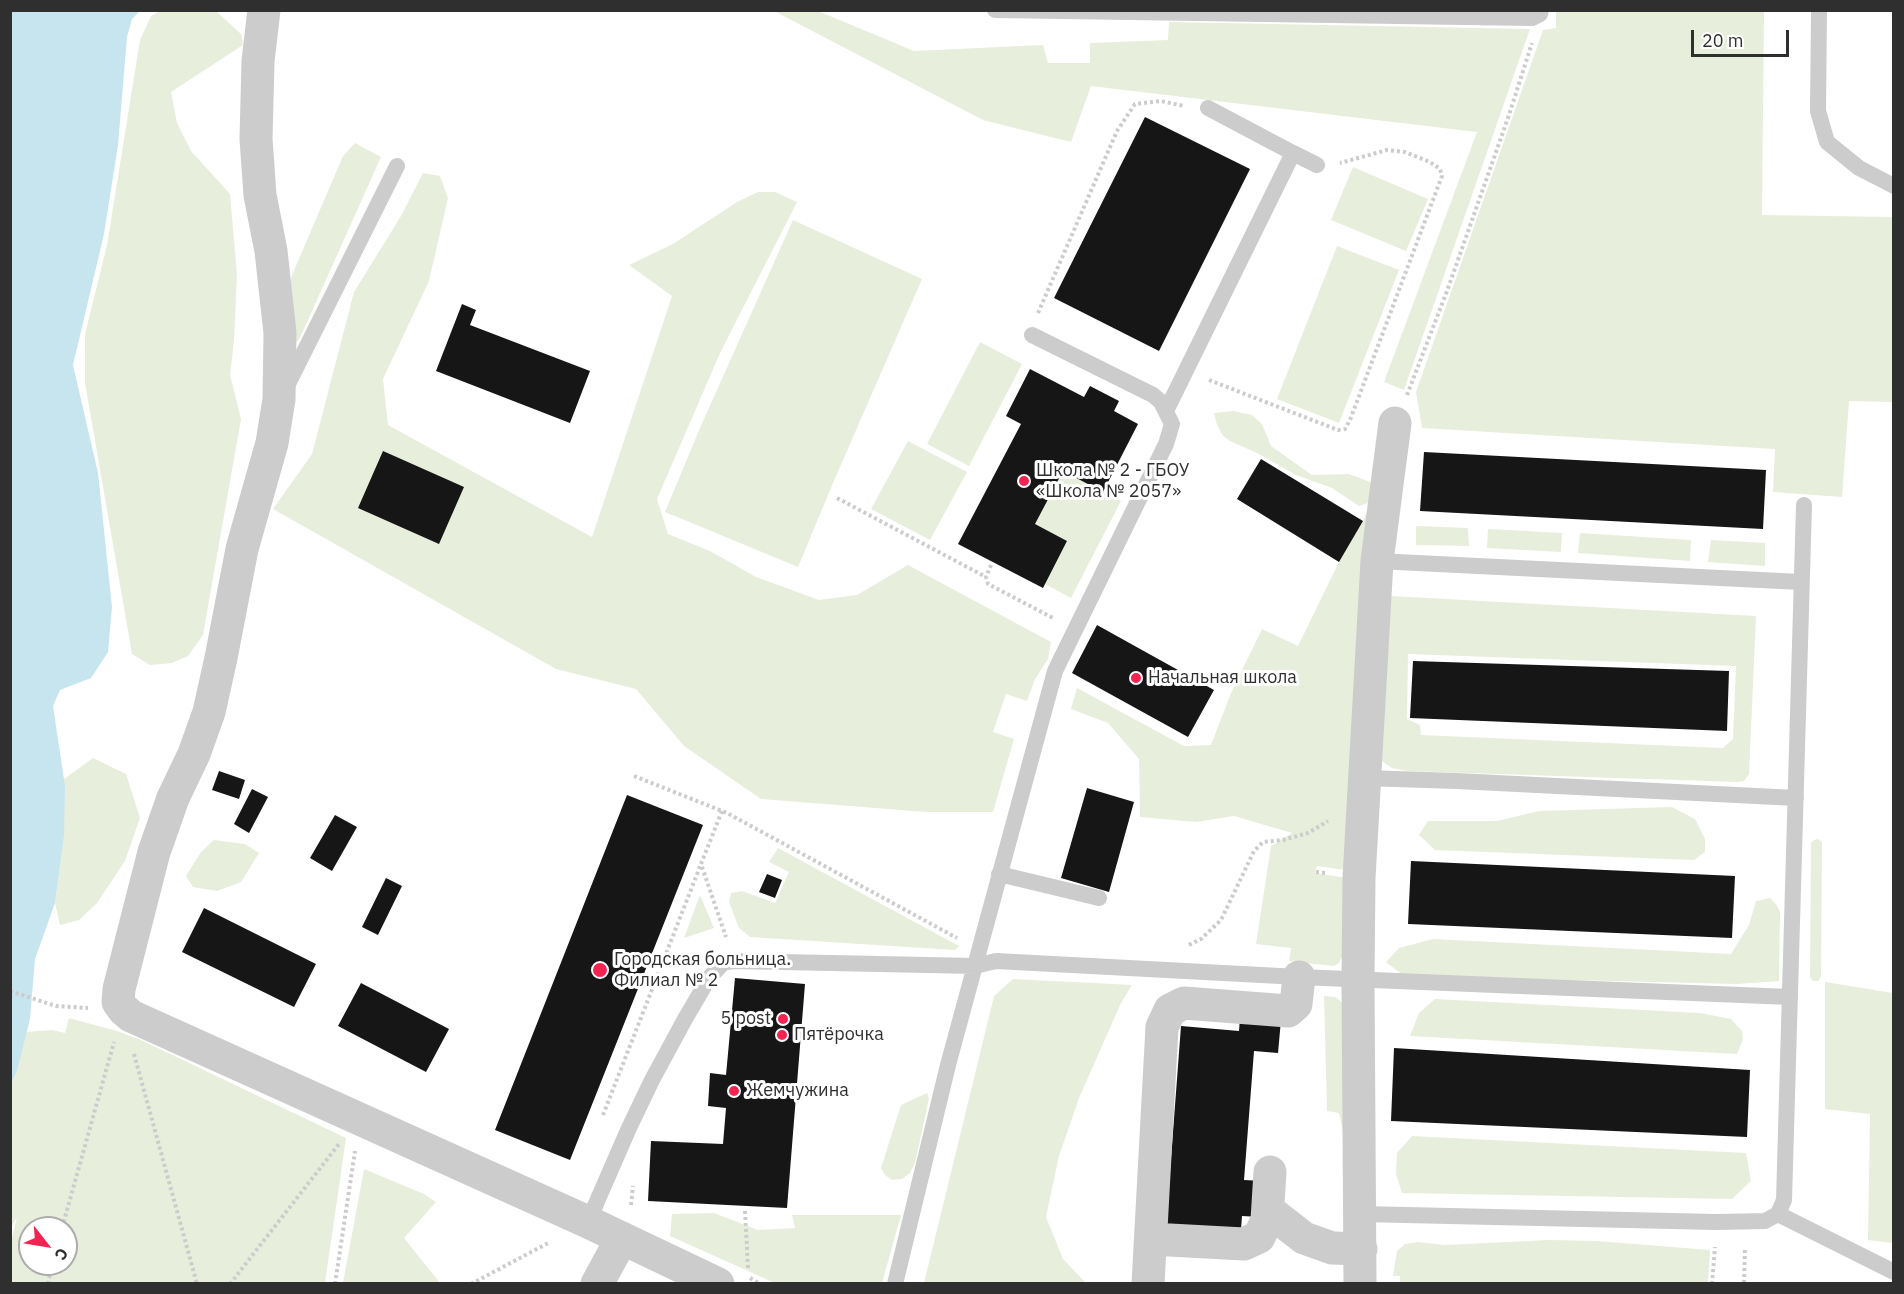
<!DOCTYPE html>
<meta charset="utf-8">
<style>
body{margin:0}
#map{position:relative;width:1904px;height:1294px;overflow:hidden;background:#fff;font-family:"IBM Plex Sans",sans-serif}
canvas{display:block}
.frame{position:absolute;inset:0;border:12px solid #2f2f2f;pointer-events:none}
.north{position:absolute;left:18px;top:1216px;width:60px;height:60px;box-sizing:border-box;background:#fff;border:2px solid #acacac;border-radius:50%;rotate:121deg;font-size:16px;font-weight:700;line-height:24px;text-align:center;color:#2f2f2f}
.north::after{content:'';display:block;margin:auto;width:21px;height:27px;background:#f42452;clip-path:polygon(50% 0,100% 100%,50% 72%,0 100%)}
.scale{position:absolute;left:1691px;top:30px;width:98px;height:27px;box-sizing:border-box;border:3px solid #2f2f2f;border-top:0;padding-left:8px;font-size:18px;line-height:21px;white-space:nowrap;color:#2f2f2f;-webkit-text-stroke:4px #fff;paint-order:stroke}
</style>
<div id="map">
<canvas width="1904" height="1294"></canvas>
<div class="frame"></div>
<div class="north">С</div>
<div class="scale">20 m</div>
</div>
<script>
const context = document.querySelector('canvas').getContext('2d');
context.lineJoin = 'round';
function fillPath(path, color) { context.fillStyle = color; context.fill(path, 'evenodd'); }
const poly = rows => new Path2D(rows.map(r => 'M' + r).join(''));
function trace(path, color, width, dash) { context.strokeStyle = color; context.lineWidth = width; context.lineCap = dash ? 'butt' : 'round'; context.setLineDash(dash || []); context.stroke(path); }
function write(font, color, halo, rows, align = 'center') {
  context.font = font + ' "IBM Plex Sans",sans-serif'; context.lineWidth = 6; context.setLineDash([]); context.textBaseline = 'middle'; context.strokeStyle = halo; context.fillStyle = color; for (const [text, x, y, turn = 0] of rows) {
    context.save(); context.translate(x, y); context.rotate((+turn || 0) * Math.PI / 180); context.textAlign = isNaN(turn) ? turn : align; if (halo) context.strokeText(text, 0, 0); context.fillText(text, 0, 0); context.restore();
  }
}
fillPath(poly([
 [160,11,216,11,241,34,243,45,171,92,177,123,191,151,230,194,237,275,234,341,230,375,241,419,203,635,188,656,172,663,150,665,132,654,85,383,85,334,107,245,140,40,151,16],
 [774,11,818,11,914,51,1043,45,1048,63,1090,63,1090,43,1168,40,1169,22,1530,29,1404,390,1384,382,1477,132,1091,86,1071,142,983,120],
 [1556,11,1764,11,1762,215,1893,217,1893,402,1849,401,1842,497,1773,492,1775,449,1422,428,1416,392,1543,30,1556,28],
 [355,143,381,157,299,340,290,347,285,299,292,275,343,156],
 [1353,167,1428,199,1406,251,1331,220],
 [423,173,440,176,448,198,429,281,383,379,388,425,592,537,672,296,629,265,673,244,737,202,758,192,775,192,797,202,720,353,657,499,668,534,710,551,756,577,819,600,857,595,908,565,1051,642,1048,659,1035,679,1027,701,1006,694,993,732,1014,739,993,812,926,812,761,799,684,746,636,689,556,669,273,509,312,454,354,292,401,216],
 [793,220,922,279,833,483,798,567,665,512,700,428],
 [1337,246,1399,270,1339,423,1277,399],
 [980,342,1022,364,969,466,927,444],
 [1234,411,1252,415,1262,424,1271,446,1312,475,1349,474,1373,483,1377,487,1378,507,1345,870,1317,866,1315,873,1347,878,1342,957,1338,964,1333,966,1289,961,1291,948,1256,944,1271,846,1292,833,1234,816,1196,822,1140,817,1139,759,1108,723,1071,709,1077,688,1184,746,1211,745,1231,693,1262,629,1298,646,1339,562,1363,521,1372,499,1368,503,1359,506,1332,488,1296,475,1257,453,1230,441,1223,436,1217,425,1214,413],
 [908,441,967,472,930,540,871,509],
 [1063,471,1121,501,1071,598,1045,584,1067,541,1035,524],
 [1416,526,1468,528,1469,546,1416,545],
 [1488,529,1562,533,1561,552,1487,548],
 [1580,533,1691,540,1690,561,1578,553],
 [1711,540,1765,543,1765,566,1708,562],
 [1391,596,1756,616,1749,774,1744,781,1738,782,1407,771,1392,768,1382,761],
 [1408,654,1736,666,1733,739,1723,748,1421,735,1420,725,1407,719],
 [93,758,126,774,140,818,125,861,97,903,79,920,60,925,55,903,64,837,64,779],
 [1672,807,1695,819,1705,839,1705,852,1694,860,1435,850,1419,835,1428,821,1497,821,1539,811],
 [1818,839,1822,842,1821,977,1818,981,1813,981,1810,977,1811,843,1814,840],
 [214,840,245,844,259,853,241,882,217,891,193,887,186,876,201,852],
 [778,848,959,946,955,950,750,937,739,928,729,902,731,893,742,891,775,903,789,872,769,862],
 [700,895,714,928,684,938],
 [1770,898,1776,904,1780,912,1779,981,1737,984,1404,976,1386,962,1399,948,1433,939,1731,954,1749,925,1756,901],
 [1013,979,1132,985,1121,1003,1079,1098,1059,1156,1046,1217,1063,1259,1086,1283,924,1283,994,996],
 [1825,982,1893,993,1893,1243,1868,1240,1870,1114,1825,1109],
 [1324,996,1335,997,1343,1003,1348,1023,1355,1244,1331,1242,1331,1231,1344,1232,1347,1150,1339,1113,1327,1111],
 [1435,999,1700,1013,1731,1019,1742,1031,1743,1039,1737,1054,1410,1036,1419,1013],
 [69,1018,117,1031,141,1040,346,1138,325,1283,11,1283,11,1241,17,1217,11,1228,11,1084,17,1071,26,1032,52,1030,65,1033],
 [30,1228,66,1228,66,1264,30,1264],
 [927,1093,929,1098,926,1113,915,1163,910,1173,902,1179,892,1180,885,1175,881,1168,901,1105],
 [1412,1136,1746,1153,1751,1181,1732,1199,1402,1193,1396,1174,1397,1153],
 [364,1169,424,1194,436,1202,404,1238,440,1283,343,1283],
 [714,1213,758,1230,795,1228,792,1215,901,1215,882,1283,777,1284,670,1236,672,1214],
 [1549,1240,1597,1241,1710,1250,1708,1283,1400,1284,1400,1276,1393,1276,1397,1251,1405,1244,1418,1242,1444,1245]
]), '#e8eedc');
fillPath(poly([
 [11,10,140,11,132,19,127,37,118,145,104,234,73,365,98,473,112,607,108,652,91,678,60,690,53,706,65,786,64,837,55,903,35,959,30,1019,17,1071,11,1084]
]), '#c7e5ef');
fillPath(poly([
 [1145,117,1250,169,1159,351,1054,298],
 [462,304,476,310,470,325,590,371,570,423,436,371],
 [1030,369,1084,397,1090,386,1119,401,1114,411,1138,424,1103,492,1063,471,1035,524,1067,541,1043,588,958,544,1021,424,1006,416],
 [383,451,464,487,439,544,358,508],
 [1424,452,1766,470,1763,529,1420,511],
 [1261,459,1363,521,1339,562,1237,499],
 [1097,625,1214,690,1188,737,1072,673],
 [1413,661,1729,671,1727,731,1410,718],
 [219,771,245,780,239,799,212,790],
 [1087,788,1134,802,1109,892,1061,878],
 [252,789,268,797,249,833,234,824],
 [627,795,703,825,570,1160,495,1130],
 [335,815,357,827,332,871,310,858],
 [1411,861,1735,876,1732,938,1408,924],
 [767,874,782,880,775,898,759,892],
 [386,878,402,886,378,935,362,927],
 [204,908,316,964,294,1007,182,952],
 [735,978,805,984,787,1208,648,1201,651,1141,723,1144,726,1108,708,1106,709,1090,710,1073,726,1075],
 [361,983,449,1029,426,1072,338,1026],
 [1240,1017,1281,1020,1278,1053,1254,1051,1244,1180,1263,1181,1260,1217,1242,1216,1241,1229,1166,1225,1181,1026,1239,1031],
 [1394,1048,1750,1070,1747,1137,1391,1121]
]), '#161616');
trace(poly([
 [1038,313,1117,131,1135,104,1161,101,1184,106],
 [1209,380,1338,430,1345,429,1350,420,1442,176,1440,169,1430,162,1405,152,1387,150,1340,163],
 [1407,395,1447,291,1508,118,1532,43],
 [837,498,986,577],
 [991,565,986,577,988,584,1053,618],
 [634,776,727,813,957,938],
 [722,811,701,864,726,937],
 [1316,872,1326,873],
 [1189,945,1201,939,1221,920,1254,851,1263,842,1283,840,1308,833,1328,821],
 [10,991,56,1006,88,1008],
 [134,1054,197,1284],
 [603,1115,701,864],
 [631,1205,633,1186],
 [745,1211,748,1268],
 [62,1228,114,1042],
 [750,1278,760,1284],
 [1744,1283,1745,1247],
 [48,1284,52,1264],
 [230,1284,339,1144],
 [335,1284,355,1151],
 [471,1284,550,1242],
 [1712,1284,1715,1247]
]), '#ccc', 4, [3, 3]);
trace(poly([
 [995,10,1532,18,1540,14,1541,10],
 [1819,10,1818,111,1827,142,1859,168,1894,186],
 [1293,153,1317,165],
 [286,388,397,166],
 [1166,411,1293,153,1208,108],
 [1377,561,1801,582],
 [1364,778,1457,781,1796,798],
 [999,874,1099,898],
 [1361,1214,1716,1222,1765,1221,1778,1214,1784,1200,1804,505],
 [1778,1214,1894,1272],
 [588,1222,629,1128,652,1080,685,1019,709,978,723,963,734,961,975,966,996,961,1299,977,1790,997],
 [895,1284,948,1065,1055,671,1166,444,1172,424,1161,402,1153,395,1032,335]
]), '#ccc', 16);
trace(poly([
 [264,10,258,61,256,139,260,195,271,251,280,333,279,399,272,443,242,549,221,658,209,712,194,754,173,798,154,852,119,989,118,1002,123,1009,131,1016,588,1222,718,1284],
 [1268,1210,1304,1238,1332,1248,1361,1249],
 [1151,1239,1244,1244,1259,1237,1267,1220,1270,1172],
 [597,1284,622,1238],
 [1148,1284,1162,1027,1170,1010,1184,1003,1288,1011,1296,1004,1299,977],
 [1360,1284,1358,980,1359,878,1377,561,1395,423]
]), '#ccc', 33);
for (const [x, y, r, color] of [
 [1024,481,6,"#f42452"],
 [1136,678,6,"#f42452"],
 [600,970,8,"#f42452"],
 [783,1019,6,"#f42452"],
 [782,1035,6,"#f42452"],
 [734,1091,6,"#f42452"]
]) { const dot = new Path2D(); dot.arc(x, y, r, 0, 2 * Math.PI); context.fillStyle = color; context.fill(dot); trace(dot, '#fff', 2); }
write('18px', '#2f2f2f', '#fff', [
 ["Школа № 2 - ГБОУ",1036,471],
 ["«Школа № 2057»",1036,492],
 ["Начальная школа",1148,678],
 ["Городская больница.",614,960],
 ["Филиал № 2",614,981],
 ["5 post",771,1019,"right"],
 ["Пятёрочка",794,1035],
 ["Жемчужина",746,1091]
], 'left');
</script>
